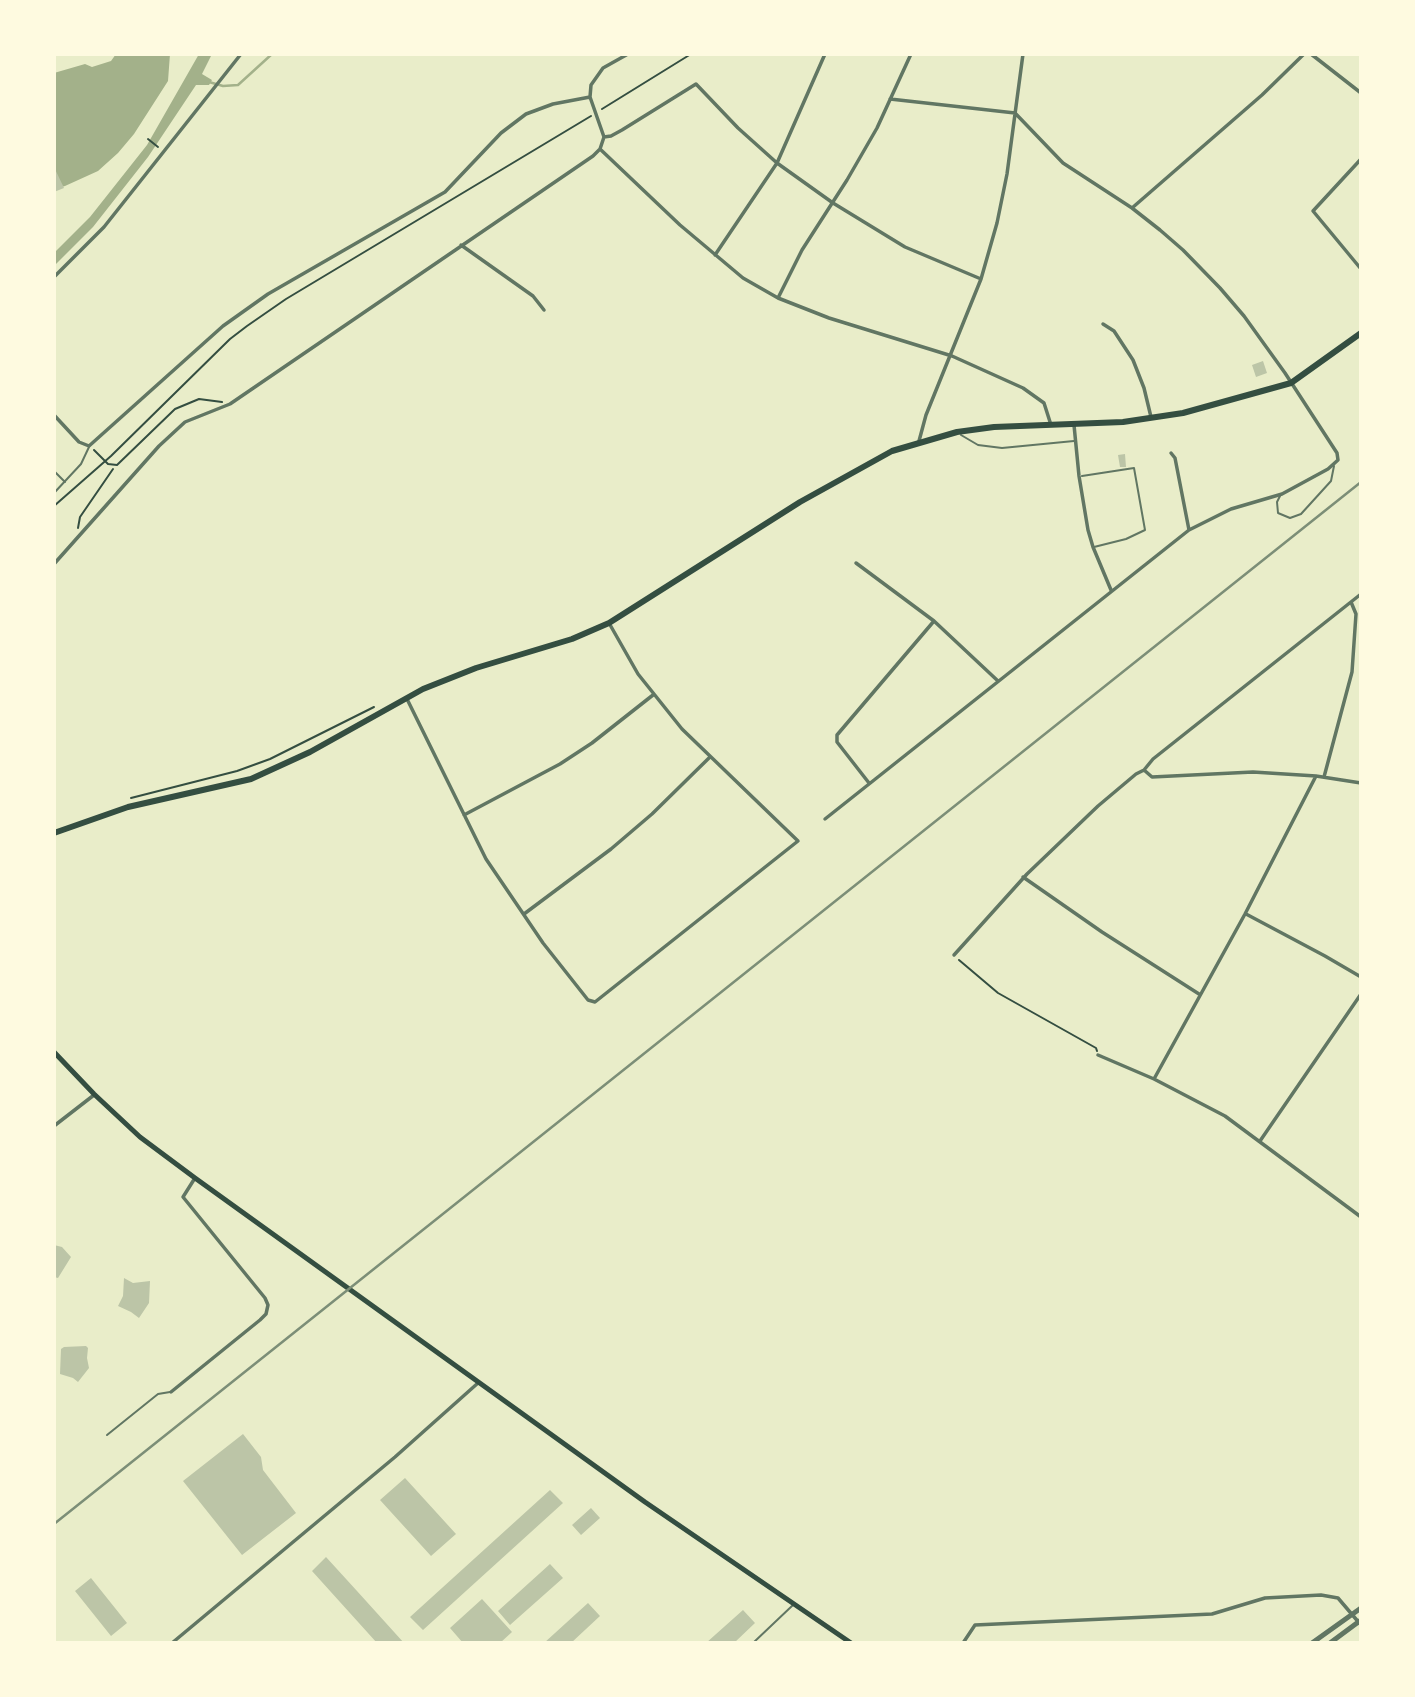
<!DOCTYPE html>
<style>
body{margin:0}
#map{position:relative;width:1415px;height:1697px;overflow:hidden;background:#e9edc9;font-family:Rubik,sans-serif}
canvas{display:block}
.frame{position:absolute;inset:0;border:56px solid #fefae0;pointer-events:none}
</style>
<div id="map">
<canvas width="1415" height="1697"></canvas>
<div class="frame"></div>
</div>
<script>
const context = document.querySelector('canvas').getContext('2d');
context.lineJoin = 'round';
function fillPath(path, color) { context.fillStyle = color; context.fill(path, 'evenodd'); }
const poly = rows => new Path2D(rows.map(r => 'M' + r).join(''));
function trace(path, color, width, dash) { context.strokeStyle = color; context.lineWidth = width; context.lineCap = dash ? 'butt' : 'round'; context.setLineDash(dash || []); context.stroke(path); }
fillPath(poly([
 [116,54,170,54,168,81,134,134,118,153,98,171,65,186,54,189,54,73,85,64,92,67,111,61],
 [199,54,212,54,202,74,212,80,209,85,196,85,148,157,93,227,54,266,54,253,90,217,147,145]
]), '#a3b18a');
trace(poly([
 [209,82,223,86,238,85,272,54]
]), '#a3b18a', 2.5);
fillPath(poly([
 [54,167,64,188,54,192],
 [1263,361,1267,373,1256,377,1252,365],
 [1125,454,1126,467,1120,467,1118,455],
 [54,1245,62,1247,71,1257,58,1278,54,1277],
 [124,1278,133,1283,150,1281,149,1303,139,1318,131,1312,118,1306,123,1296],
 [86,1346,88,1348,87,1358,89,1368,78,1382,73,1378,60,1374,61,1349,64,1347],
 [243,1434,261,1457,263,1470,296,1513,242,1555,183,1481],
 [405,1478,456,1534,431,1556,380,1500],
 [550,1490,563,1503,423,1630,410,1617],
 [591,1508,600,1518,581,1535,572,1525],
 [326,1557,357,1591,404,1643,377,1643,312,1571],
 [550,1564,563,1578,510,1625,498,1611],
 [91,1578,127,1623,111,1636,75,1591],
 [482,1599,512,1632,500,1643,463,1643,450,1628],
 [588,1603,600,1616,571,1643,544,1643],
 [743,1610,755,1623,734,1643,706,1643]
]), '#bcc5a7');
trace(poly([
 [602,109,691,54],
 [148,139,158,147],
 [94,450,108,464,117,465,175,409,199,399,222,402],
 [54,506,111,456,230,339,247,326,286,299,591,116],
 [78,528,80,517,113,469],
 [131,798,237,771,270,759,374,707],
 [959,960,998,993,1096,1048,1097,1051]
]), '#344e41', 2);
trace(poly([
 [961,435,978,445,1002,448,1074,441],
 [54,471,65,482],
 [1082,476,1134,468,1145,530,1126,539,1094,547],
 [54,493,81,464,89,447],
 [1280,496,1277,502,1278,513,1290,518,1301,514,1331,481,1334,466],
 [107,1435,158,1394,170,1392],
 [753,1643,793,1605]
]), '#617663', 2);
trace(poly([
 [1311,54,1361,93],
 [604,137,611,136,622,130,696,84,738,128,777,163,833,203,905,247,981,279],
 [600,149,680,225,743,278,778,298,829,318,952,356,1023,388,1044,403,1051,425],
 [1361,159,1313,211,1361,269],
 [1132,208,1262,95,1304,54],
 [461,245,533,296,544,310],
 [715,255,777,163,825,54],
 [54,277,104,227,241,54],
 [778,298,802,250,847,180,877,128,911,54],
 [1103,324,1114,331,1133,360,1144,388,1151,417],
 [54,415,79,442,89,446,223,326,268,294,445,192,501,133,526,114,553,104,590,97],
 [1074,425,1079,476,1088,530,1093,547,1111,590],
 [919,441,926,415,981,279,997,223,1007,174,1023,54],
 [1171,453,1175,458,1189,530],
 [856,563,934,621,998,681],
 [54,564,159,446,185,422,230,404,593,156,600,149,604,137,590,97,591,85,603,68,628,54],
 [407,699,486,859,543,943,588,1000,595,1002,798,841,682,729,638,674,609,623],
 [1144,770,1152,777,1253,772,1316,776,1361,783],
 [1324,777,1352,672,1356,614,1351,602],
 [869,783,837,742,837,735,934,621],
 [464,815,560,764,592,743,653,695],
 [825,819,1189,530,1231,509,1282,494,1328,469,1338,460,1337,453,1285,373,1244,316,1220,288,1183,250,1160,230,1132,208,1063,163,1015,113,890,99],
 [1023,877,1102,932,1199,994],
 [524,914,611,849,652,814,710,757],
 [1246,914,1325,956,1361,977],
 [954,955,1027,874,1098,806,1136,774,1144,770,1153,759,1361,594],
 [1098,1055,1154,1079,1225,1116,1361,1217],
 [1154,1079,1245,914,1316,776],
 [54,1126,94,1095],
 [1260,1141,1361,994],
 [171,1392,260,1320,266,1314,268,1305,265,1298,183,1197,195,1178],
 [172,1643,395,1457,478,1383],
 [963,1643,975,1625,1212,1614,1265,1598,1321,1595,1338,1598,1361,1625]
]), '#617663', 3.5);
trace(poly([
 [1312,1643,1361,1608],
 [1330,1643,1361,1620]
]), '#617663', 5);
trace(poly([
 [54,1052,94,1094,140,1137,195,1178,645,1502,851,1643]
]), '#344e41', 5);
trace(poly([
 [54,833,128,807,251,779,310,752,423,689,476,668,572,639,609,623,800,502,892,451,957,432,994,427,1123,422,1183,413,1291,383,1361,333]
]), '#344e41', 6);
trace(poly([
 [54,1524,1361,482]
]), '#7c8e77', 2.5);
</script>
